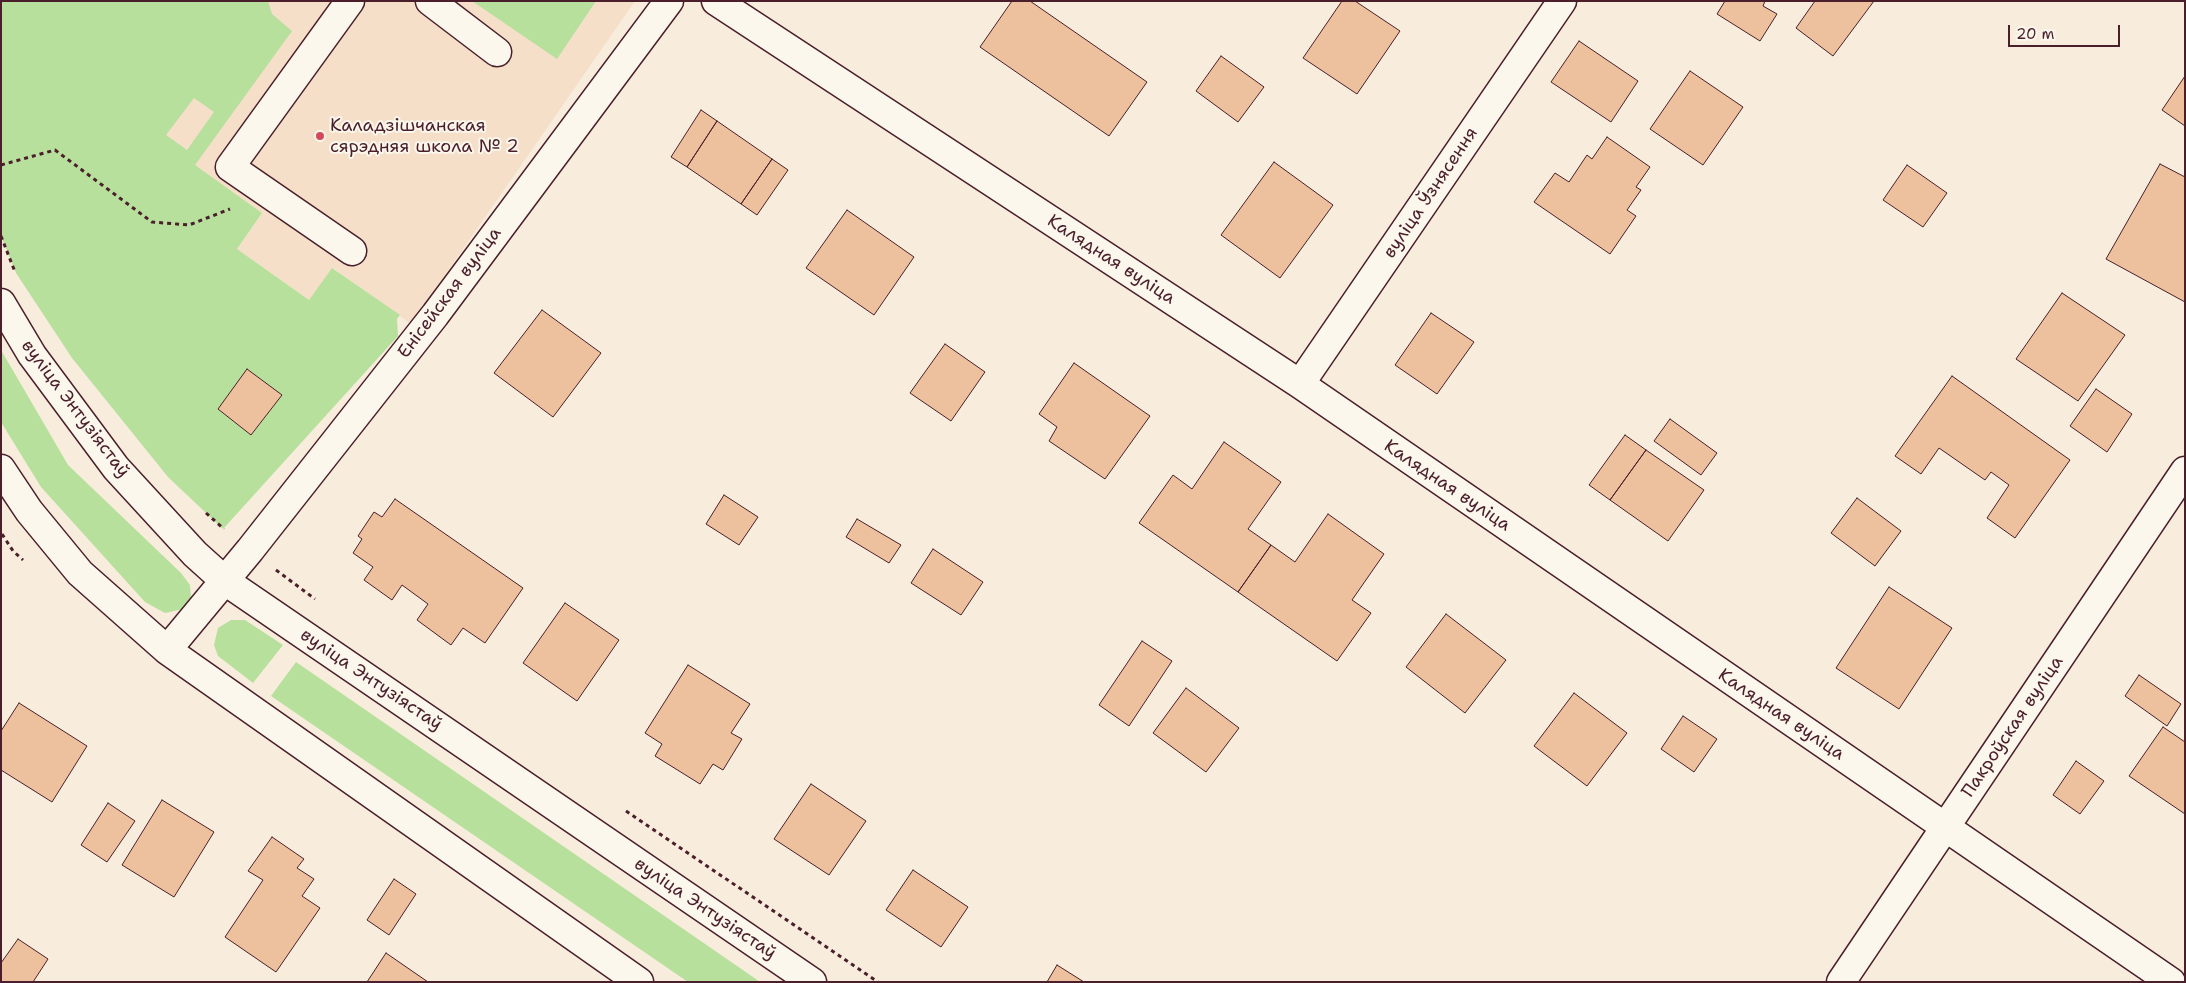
<!DOCTYPE html>
<meta charset="utf-8">
<style>
body{margin:0}
#map{position:relative;width:2186px;height:983px;overflow:hidden;background:#f8ecdc;font-family:"Shantell Sans",sans-serif}
canvas{display:block}
.frame{position:absolute;inset:0;border:2px solid #4a1f2b;pointer-events:none}
.scale{position:absolute;left:2008px;top:25px;width:112px;height:22px;box-sizing:border-box;border:2px solid #4a1f2b;border-top:0;padding-left:6px;font-size:15px;line-height:18px;white-space:nowrap;color:#4a1f2b;-webkit-text-stroke:4px #fbf7ec;paint-order:stroke}
</style>
<div id="map">
<canvas width="2186" height="983"></canvas>
<div class="frame"></div>
<div class="scale">20 m</div>
</div>
<script>
const context = document.querySelector('canvas').getContext('2d');
context.lineJoin = 'round';
function fillPath(path, color) { context.fillStyle = color; context.fill(path, 'evenodd'); }
const poly = rows => new Path2D(rows.map(r => 'M' + r).join(''));
function trace(path, color, width, dash) { context.strokeStyle = color; context.lineWidth = width; context.lineCap = dash ? 'butt' : 'round'; context.setLineDash(dash || []); context.stroke(path); }
function write(font, color, halo, rows, align = 'center') {
  context.font = font + ' "Shantell Sans",sans-serif'; context.lineWidth = 4; context.setLineDash([]); context.textBaseline = 'middle'; context.strokeStyle = halo; context.fillStyle = color; for (const [text, x, y, turn = 0] of rows) {
    context.save(); context.translate(x, y); context.rotate((+turn || 0) * Math.PI / 180); context.textAlign = isNaN(turn) ? turn : align; if (halo) context.strokeText(text, 0, 0); context.fillText(text, 0, 0); context.restore();
  }
}
fillPath(poly([
 [10,1,635,1,411,324,333,268,309,300,237,249,262,213,195,166]
]), '#f5dfc9');
fillPath(poly([
 [1,1,268,1,272,14,292,31,195,165,262,213,237,249,309,300,332,268,400,315,397,319,398,336,223,529,168,477,72,358,16,273,1,236],
 [194,98,214,112,187,150,166,135],
 [247,370,281,395,251,435,218,409],
 [472,1,596,1,557,59],
 [1,350,68,465,181,573,190,585,191,598,183,609,165,613,145,602,41,487,1,422],
 [231,620,245,620,283,645,253,683,218,656,214,645,218,628],
 [296,662,753,977,760,982,688,982,271,696]
]), '#b6e09c');
const building = poly([
 [1012,1,1030,1,1147,82,1109,136,980,47,1012,1],
 [1342,1,1355,1,1400,31,1357,94,1303,58,1342,1],
 [1725,1,1765,1,1763,6,1777,14,1760,41,1717,14,1725,1],
 [1815,1,1874,1,1833,56,1796,28,1815,1],
 [1579,41,1638,81,1611,122,1551,82,1579,41],
 [1221,56,1264,87,1238,122,1196,91,1221,56],
 [1690,71,1743,107,1703,165,1650,129,1690,71],
 [2185,76,2185,126,2162,110,2185,76],
 [701,110,717,121,687,167,671,157,701,110],
 [717,121,772,159,741,204,687,167,717,121],
 [1607,137,1650,167,1636,187,1641,190,1627,210,1636,216,1610,254,1534,202,1555,173,1569,182,1587,155,1592,159,1607,137],
 [772,159,788,170,757,215,741,204,772,159],
 [1274,162,1333,205,1280,278,1221,235,1274,162],
 [2160,164,2185,177,2185,302,2106,259,2160,164],
 [1907,165,1947,193,1923,227,1883,200,1907,165],
 [847,210,914,257,874,315,806,268,847,210],
 [2062,293,2125,335,2078,401,2016,359,2062,293],
 [542,310,601,353,553,417,494,373,542,310],
 [1431,313,1474,342,1437,394,1395,365,1431,313],
 [945,344,985,372,951,421,910,393,945,344],
 [1074,363,1150,416,1105,479,1049,441,1057,427,1039,414,1074,363],
 [247,369,282,395,251,435,218,409,247,369],
 [1952,376,2070,460,2015,538,1987,518,2009,485,1991,472,1985,480,1939,448,1921,474,1895,456,1952,376],
 [2096,389,2132,414,2107,452,2070,426,2096,389],
 [1670,419,1717,453,1701,475,1654,441,1670,419],
 [1625,435,1646,450,1610,500,1589,485,1625,435],
 [1224,442,1281,482,1248,529,1271,545,1238,592,1139,523,1173,475,1192,489,1224,442],
 [1646,450,1704,490,1668,541,1610,500,1646,450],
 [724,495,758,517,739,545,706,524,724,495],
 [1857,498,1901,531,1875,566,1831,533,1857,498],
 [395,499,523,588,485,643,463,628,451,645,417,620,428,604,402,585,392,600,364,580,373,567,353,553,362,539,358,536,374,512,382,517,395,499],
 [1328,514,1384,554,1352,600,1371,613,1337,661,1238,592,1271,545,1295,562,1328,514],
 [857,519,901,545,889,563,846,537,857,519],
 [933,549,983,582,961,615,911,583,933,549],
 [1889,587,1952,628,1899,709,1836,668,1889,587],
 [565,603,619,640,577,701,523,663,565,603],
 [1446,614,1506,660,1465,713,1406,667,1446,614],
 [1142,641,1172,661,1129,726,1099,705,1142,641],
 [688,665,750,704,731,733,742,739,723,770,713,764,700,784,655,756,662,744,645,733,688,665],
 [2139,675,2181,704,2167,726,2125,696,2139,675],
 [1186,688,1239,728,1206,772,1153,733,1186,688],
 [1574,693,1627,733,1587,786,1534,746,1574,693],
 [19,703,87,746,52,802,1,770,1,731,19,703],
 [1683,716,1717,739,1694,772,1661,749,1683,716],
 [2163,727,2185,742,2185,814,2129,776,2163,727],
 [2076,761,2104,781,2080,814,2053,795,2076,761],
 [811,784,866,821,829,875,774,839,811,784],
 [162,800,214,832,174,897,122,865,162,800],
 [108,803,135,821,107,862,81,845,108,803],
 [272,837,304,859,297,868,314,879,302,896,320,908,276,972,225,937,263,880,248,871,272,837],
 [913,870,968,907,941,947,886,910,913,870],
 [394,879,416,894,389,935,367,920,394,879],
 [18,939,48,959,33,982,1,982,1,963,18,939],
 [386,953,428,982,367,982,386,953],
 [1057,965,1084,982,1047,982,1057,965]
]);
fillPath(building, '#edc19d');
trace(building, '#4a1f2b', 1);
const minor = poly([
 [350,1,230,167,352,251],
 [430,1,497,52],
 [716,1,1300,384,2171,982],
 [1,303,32,355,116,468,195,554,225,581,812,982],
 [1300,384,1562,1],
 [1,469,29,511,80,573,167,650,639,982],
 [167,650,250,550,435,315,669,1],
 [1841,982,2185,471]
]);
trace(minor, '#4a1f2b', 31);
trace(poly([
 [1,165,55,150,152,222,189,225,230,209],
 [1,236,15,272],
 [206,513,224,529],
 [2,534,13,551,23,560],
 [276,570,315,599],
 [626,811,878,982]
]), '#4a1f2b', 3, [4, 4]);
trace(minor, '#fbf7ec', 28);
for (const [x, y, r, color] of [
 [320,136,5,"#d1495b"]
]) { const dot = new Path2D(); dot.arc(x, y, r, 0, 2 * Math.PI); context.fillStyle = color; context.fill(dot); trace(dot, '#fbf7ec', 2); }
write('18px', '#4a1f2b', '#fbf7ec', [
 ["Каладзішчанская",330,126],
 ["сярэдняя школа № 2",330,147]
], 'left');
write('18px', '#4a1f2b', '#fbf7ec', [
 ["вуліца Ўзнясення",1431,193,-56],
 ["Калядная вуліца",1111,260,33],
 ["Енісейская вуліца",450,293,-53],
 ["вуліца Энтузіястаў",75,409,53],
 ["Калядная вуліца",1447,486,34],
 ["вуліца Энтузіястаў",371,680,34],
 ["Калядная вуліца",1781,715,34],
 ["Пакроўская вуліца",2013,727,-56],
 ["вуліца Энтузіястаў",705,909,34]
]);
</script>
